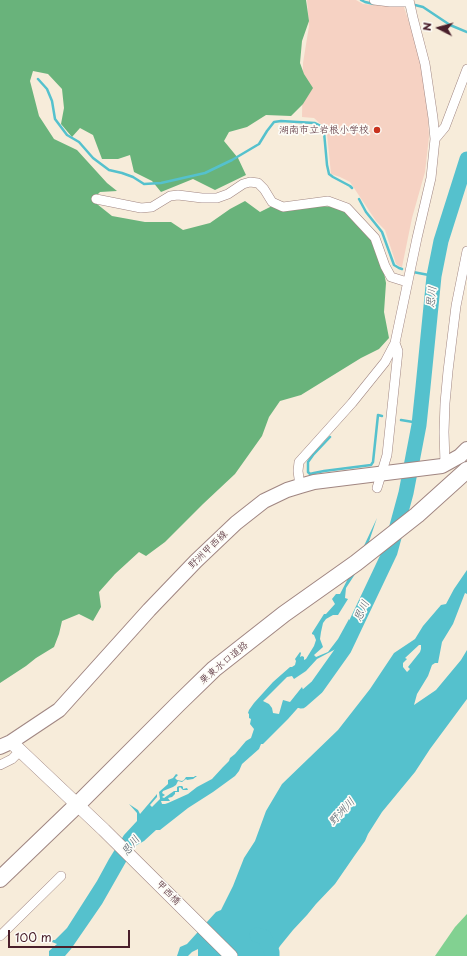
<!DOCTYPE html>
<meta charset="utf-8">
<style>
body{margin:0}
#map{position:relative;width:467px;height:956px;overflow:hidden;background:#f7ecda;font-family:"Playpen Sans",sans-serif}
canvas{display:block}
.north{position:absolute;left:419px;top:8px;width:40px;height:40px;-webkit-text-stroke:3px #fdfcf7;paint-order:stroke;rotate:276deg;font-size:11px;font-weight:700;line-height:16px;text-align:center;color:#4a1f2b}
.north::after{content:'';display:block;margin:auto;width:14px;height:18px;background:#4a1f2b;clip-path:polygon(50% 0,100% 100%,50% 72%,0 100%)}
.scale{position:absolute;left:8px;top:930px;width:122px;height:18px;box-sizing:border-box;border:2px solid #4a1f2b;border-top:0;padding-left:5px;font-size:12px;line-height:14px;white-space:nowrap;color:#4a1f2b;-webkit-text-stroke:3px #fdfcf7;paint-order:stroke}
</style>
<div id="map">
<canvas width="467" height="956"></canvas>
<div class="north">N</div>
<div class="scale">100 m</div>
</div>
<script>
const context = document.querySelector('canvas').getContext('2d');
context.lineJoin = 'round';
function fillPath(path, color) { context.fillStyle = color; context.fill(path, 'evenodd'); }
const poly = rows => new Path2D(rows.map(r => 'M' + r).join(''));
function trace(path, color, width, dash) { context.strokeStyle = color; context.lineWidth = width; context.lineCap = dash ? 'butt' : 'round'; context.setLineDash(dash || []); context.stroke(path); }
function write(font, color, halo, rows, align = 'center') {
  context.font = font + ' "Playpen Sans","Klee One",sans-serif'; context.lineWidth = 3.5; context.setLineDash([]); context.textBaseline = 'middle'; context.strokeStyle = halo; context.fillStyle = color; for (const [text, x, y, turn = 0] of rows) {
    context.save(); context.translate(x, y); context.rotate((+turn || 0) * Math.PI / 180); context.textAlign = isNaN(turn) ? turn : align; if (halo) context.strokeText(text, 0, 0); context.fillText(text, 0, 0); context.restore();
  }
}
fillPath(poly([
 [307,0,356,0,363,4,404,7,417,47,427,96,429,137,425,172,412,218,402,267,399,266,396,264,385,230,376,221,350,182,340,177,331,174,327,134,323,126,314,118,302,117,303,63,309,26]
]), '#f6d2c3');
fillPath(poly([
 [467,914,467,956,435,956,455,927]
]), '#82d191');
fillPath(poly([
 [0,0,306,0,309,21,302,41,300,63,304,74,313,88,303,104,291,116,266,115,247,127,229,132,224,141,238,158,246,175,215,190,193,179,161,192,152,181,134,172,130,155,118,159,102,159,93,135,80,128,72,137,61,124,64,108,62,89,48,74,33,71,30,81,39,116,54,139,77,150,107,183,117,191,100,192,92,200,112,216,145,222,171,222,183,230,210,223,230,209,245,201,260,212,274,205,308,205,348,208,380,252,386,283,384,312,389,338,379,349,361,358,301,395,280,401,269,417,262,436,235,474,203,504,165,542,146,556,139,552,115,574,99,592,101,607,93,621,79,614,62,621,59,634,54,647,36,658,26,666,0,683]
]), '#69b37b');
fillPath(poly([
 [377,518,361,565,346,588,345,598,348,599,338,615,333,615,326,619,323,623,321,632,320,639,323,647,314,655,316,657,328,652,338,639,349,619,350,621,348,627,353,624,347,631,347,633,348,637,347,639,341,643,338,648,332,651,317,659,306,671,294,679,292,676,287,677,263,701,269,704,272,708,273,713,279,714,283,700,290,702,302,687,305,695,315,686,322,679,325,670,331,661,335,658,337,658,341,651,342,652,338,660,320,683,288,719,263,744,261,744,259,749,242,764,239,771,235,776,213,792,188,808,160,830,156,830,144,841,135,846,102,904,71,949,65,956,49,956,49,951,57,944,52,942,53,940,55,940,67,928,97,881,109,859,124,835,137,821,137,813,129,804,138,810,140,814,157,794,157,797,150,805,152,807,160,799,159,792,168,784,168,780,173,778,176,774,178,775,175,778,177,780,182,781,184,780,186,777,194,777,195,776,197,776,193,779,187,780,186,779,182,782,178,781,176,785,173,787,163,791,162,793,165,795,162,797,164,798,174,791,177,791,177,787,179,786,182,786,183,787,183,789,187,788,188,790,183,790,180,787,179,788,179,792,175,792,175,794,172,797,168,798,170,801,161,801,162,804,165,804,168,803,188,794,197,787,212,779,223,767,229,761,230,758,235,754,246,741,251,738,254,729,250,724,251,719,249,718,249,714,248,713,249,710,254,703,273,682,290,667,292,667,295,665,296,661,295,659,300,652,301,653,300,657,302,656,304,657,304,660,306,659,314,646,316,640,314,635,312,634,312,633,324,614,326,614,335,604,332,599,336,594,340,594,355,565],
 [467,570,467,594,465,593,453,624,442,642,438,663,435,663,432,665,428,676,417,694,414,705,436,690,461,660,467,650,467,699,430,749,415,772,382,812,368,834,365,841,355,855,335,884,316,904,307,915,293,930,280,946,275,954,276,956,274,956,271,948,268,948,266,956,198,956,198,949,192,952,188,956,177,956,180,947,187,944,216,912,221,910,233,886,244,858,255,841,266,811,282,784,338,730,370,689,394,653,415,639,423,626,441,605,446,604,454,589],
 [419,645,421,645,421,649,420,652,408,667,410,669,407,672,403,667,403,663,407,659,405,658]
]), '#55c1cd');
trace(poly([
 [361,0,365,2,374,4],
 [415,5,423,7,450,25,467,32],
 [38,79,47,89,52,101,55,119,67,135,79,142,93,158,109,170,122,173,133,177,144,184,161,183,205,173,232,160,259,144,267,131,274,122,281,121,315,123,321,126,324,132,327,165,329,174,333,177,350,186,352,188],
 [359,199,366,212,382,232,394,265,399,268,402,269],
 [413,272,434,276],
 [401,420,413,422,419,425],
 [330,437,313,455,308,462,308,472,310,474,314,473,324,471,371,465,373,462,378,415,382,416]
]), '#55c1cd', 2.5);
trace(poly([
 [301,701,317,687,344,649,390,552,406,493,419,425,423,387,434,276,441,241,467,159],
 [257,935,264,937,272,952,272,956]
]), '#55c1cd', 15);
const street = poly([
 [374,0,390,2,409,2],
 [435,139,445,127,467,69],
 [96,199,141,208,152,207,170,196,178,195,202,198,217,198,228,194,243,184,250,182,258,183,264,189,272,202,283,207,328,201,347,208,375,238,385,266,391,277,407,282],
 [445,464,444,432,445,403,448,371,456,306,467,251],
 [300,486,298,471,299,462,352,403,385,362,395,343,417,238,431,178,435,139,433,118,425,64,413,18,409,0],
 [377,488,387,455,398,351,395,343],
 [0,765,12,759,20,751],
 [0,936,61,876]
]);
const secondary = poly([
 [11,742,104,830,231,956]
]);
const primary = poly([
 [0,747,11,742,59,710,149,610,196,561,236,523,264,501,287,490,300,486,314,482,442,466,460,456,467,449]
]);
const highway = poly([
 [0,879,77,805,178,704,214,669,284,614,356,563,417,515,467,470]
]);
trace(street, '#a08682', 10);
trace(secondary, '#a08682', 14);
trace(primary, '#a08682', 16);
trace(highway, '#a08682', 18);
trace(street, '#fff', 9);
trace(secondary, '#fff', 13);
trace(primary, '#fff', 14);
trace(highway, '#fff', 16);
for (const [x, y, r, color] of [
 [377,130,4,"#c8321e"]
]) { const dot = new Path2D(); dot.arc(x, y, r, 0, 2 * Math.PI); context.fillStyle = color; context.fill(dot); trace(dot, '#fdfcf7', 1.5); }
write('10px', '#4a1f2b', '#fdfcf7', [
 ["湖南市立岩根小学校",369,130]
], 'right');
write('10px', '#4a1f2b', '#fdfcf7', [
 ["野洲甲西線",208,550,-44],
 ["栗東水口道路",224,663,-40],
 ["甲西橋",168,893,45]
]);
write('italic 11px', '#4e5864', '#fdfcf7', [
 ["思川",432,297,-84],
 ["思川",362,611,-65],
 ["野洲川",342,812,-47],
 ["思川",131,846,-52]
]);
</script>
